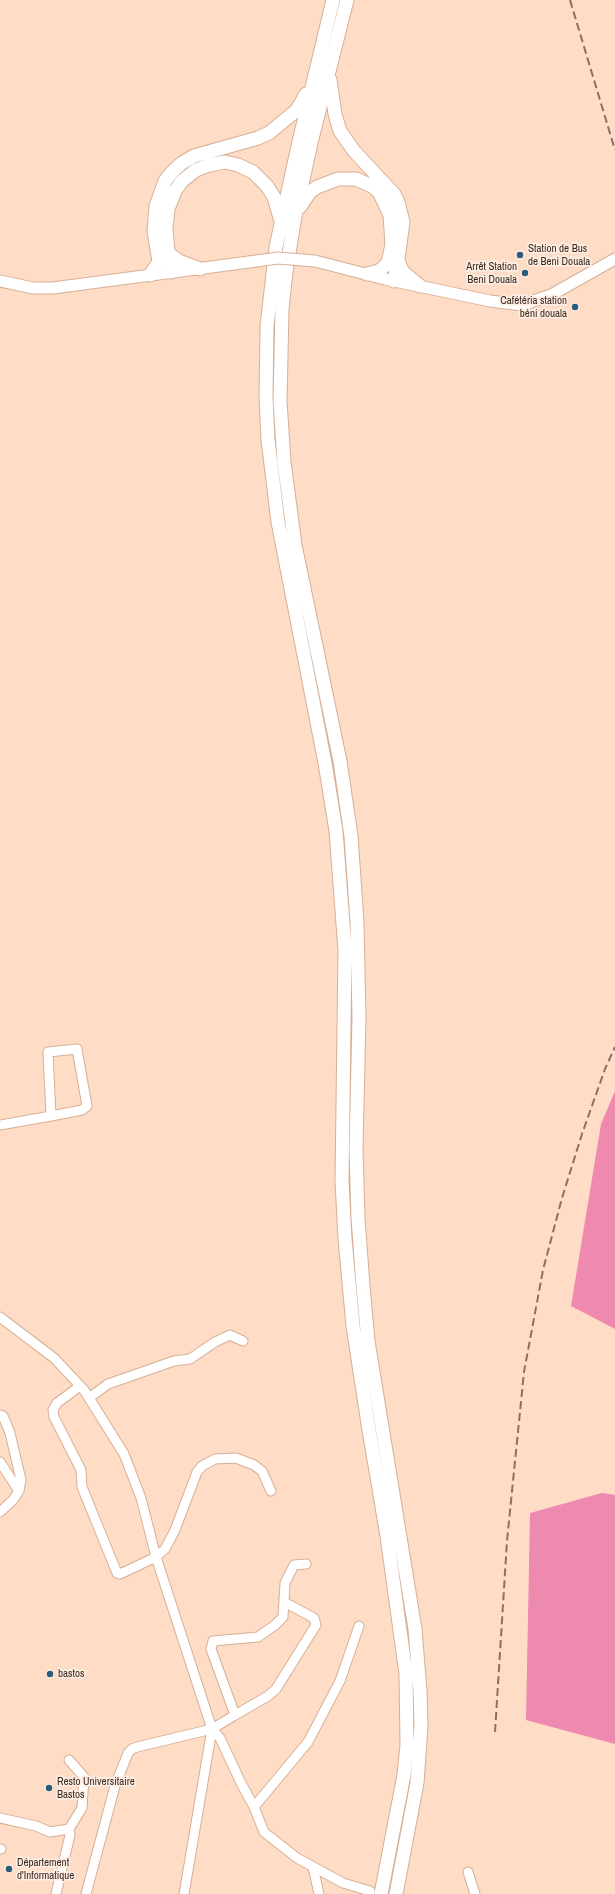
<!DOCTYPE html>
<meta charset="utf-8">
<style>
body{margin:0}
canvas{display:block;background:#fedcc6}
</style>
<canvas width="615" height="1894"></canvas>
<script>
const context = document.querySelector('canvas').getContext('2d');
context.lineJoin = 'round';
function fillPath(path, color) { context.fillStyle = color; context.fill(path, 'evenodd'); }
const poly = rows => new Path2D(rows.map(r => 'M' + r).join(''));
function trace(path, color, width, dash) { context.strokeStyle = color; context.lineWidth = width; context.lineCap = dash ? 'butt' : 'round'; context.setLineDash(dash || []); context.stroke(path); }
function write(font, color, halo, rows, align = 'center') {
  context.font = font + ' "Archivo Narrow",sans-serif'; context.lineWidth = 3.5; context.setLineDash([]); context.textBaseline = 'middle'; context.strokeStyle = halo; context.fillStyle = color; for (const [text, x, y, turn = 0] of rows) {
    context.save(); context.translate(x, y); context.rotate((+turn || 0) * Math.PI / 180); context.textAlign = isNaN(turn) ? turn : align; if (halo) context.strokeText(text, 0, 0); context.fillText(text, 0, 0); context.restore();
  }
}
fillPath(poly([
 [615,1091,615,1329,571,1306,601,1124],
 [602,1493,615,1495,615,1744,526,1720,530,1513]
]), '#ee89b0');
const minor = poly([
 [0,1125,51,1116,82,1110,87,1106,77,1049,48,1052,51,1116],
 [0,1317,54,1358,84,1390,124,1454,141,1498,156,1557,212,1729],
 [80,1386,57,1403,53,1410,54,1417,81,1470,82,1487,117,1573,120,1574,156,1557,165,1549,175,1530,197,1472,202,1466,215,1459,236,1458,254,1465,262,1471,271,1491],
 [89,1398,108,1384,174,1361,190,1359,215,1342,230,1335,243,1341],
 [0,1415,3,1416,10,1433,21,1480,19,1491,13,1500,0,1512],
 [0,1462,19,1491],
 [235,1715,268,1696,276,1689,316,1625,314,1618,284,1602],
 [69,1760,84,1777,82,1808,69,1829],
 [254,1807,308,1742,340,1681,359,1626],
 [0,1818,36,1826,50,1832,69,1829,70,1835,56,1894],
 [0,1849,1,1849],
 [313,1867,319,1894],
 [468,1872,475,1894],
 [86,1894,115,1786,128,1753,132,1749,137,1747,212,1729,220,1738,241,1783,254,1807,264,1832,297,1858,343,1883,370,1891,370,1894],
 [184,1894,212,1729,235,1715,211,1649,213,1641,258,1637,275,1625,283,1617,285,1583,294,1565,306,1564]
]);
const major = poly([
 [315,261,385,279,490,301,522,305,551,295,615,259],
 [0,281,33,288,53,288,249,262]
]);
const highway = poly([
 [333,0,298,146,276,247,267,326,266,397,268,440,278,522,325,763,336,831,345,950,342,1181,345,1239,353,1326,368,1424,387,1536,406,1674,407,1745,404,1775,381,1894],
 [347,0,311,143,295,216,286,272,282,309,280,401,284,462,295,545,340,761,351,836,357,922,359,1018,356,1150,358,1218,363,1286,368,1341,415,1629,420,1691,421,1726,417,1783,396,1894],
 [330,80,335,114,340,131,354,151,394,194,398,202,403,222,398,259,400,266,403,272,420,286],
 [300,207,310,192,317,187,338,179,356,179,372,186,379,192,390,215,392,244,388,263,379,271,367,274],
 [168,253,171,272],
 [200,269,179,261,168,253,166,228,168,209,175,191,182,181,196,170,209,165,225,162,238,165,253,172,267,186,274,197,280,218],
 [150,275,159,262,154,231,156,206,165,181,172,172,182,163,194,156,258,138,269,133,297,110,306,94],
 [394,281,398,259]
]);
trace(minor, '#d7af94', 11);
trace(major, '#d7af94', 13);
trace(highway, '#d7af94', 15);
trace(minor, '#fff', 9);
trace(major, '#fff', 11);
trace(highway, '#fff', 13);
trace(poly([
 [570,0,615,150],
 [495,1732,507,1541,524,1372,543,1270,562,1198,582,1134,605,1069,615,1047]
]), '#8a7263', 2, [8, 4]);
const majorBridge = poly([
 [249,262,278,258,315,261]
]);
trace(majorBridge, '#d7af94', 13, []);
trace(majorBridge, '#fff', 11);
for (const [x, y, r, color] of [
 [520,255,4,"#295c79"],
 [525,273,4,"#295c79"],
 [575,307,4,"#295c79"],
 [50,1674,4,"#295c79"],
 [49,1788,4,"#295c79"],
 [9,1869,4,"#295c79"]
]) { const dot = new Path2D(); dot.arc(x, y, r, 0, 2 * Math.PI); context.fillStyle = color; context.fill(dot); trace(dot, '#feede2', 1.5); }
write('11px', '#3a2a1f', '#feede2', [
 ["Station de Bus",528,249],
 ["de Beni Douala",528,262],
 ["Arrêt Station",517,267,"right"],
 ["Beni Douala",517,280,"right"],
 ["Cafétéria station",567,301,"right"],
 ["béni douala",567,314,"right"],
 ["bastos",58,1674],
 ["Resto Universitaire",57,1782],
 ["Bastos",57,1795],
 ["Département",17,1863],
 ["d'Informatique",17,1876]
], 'left');
</script>
